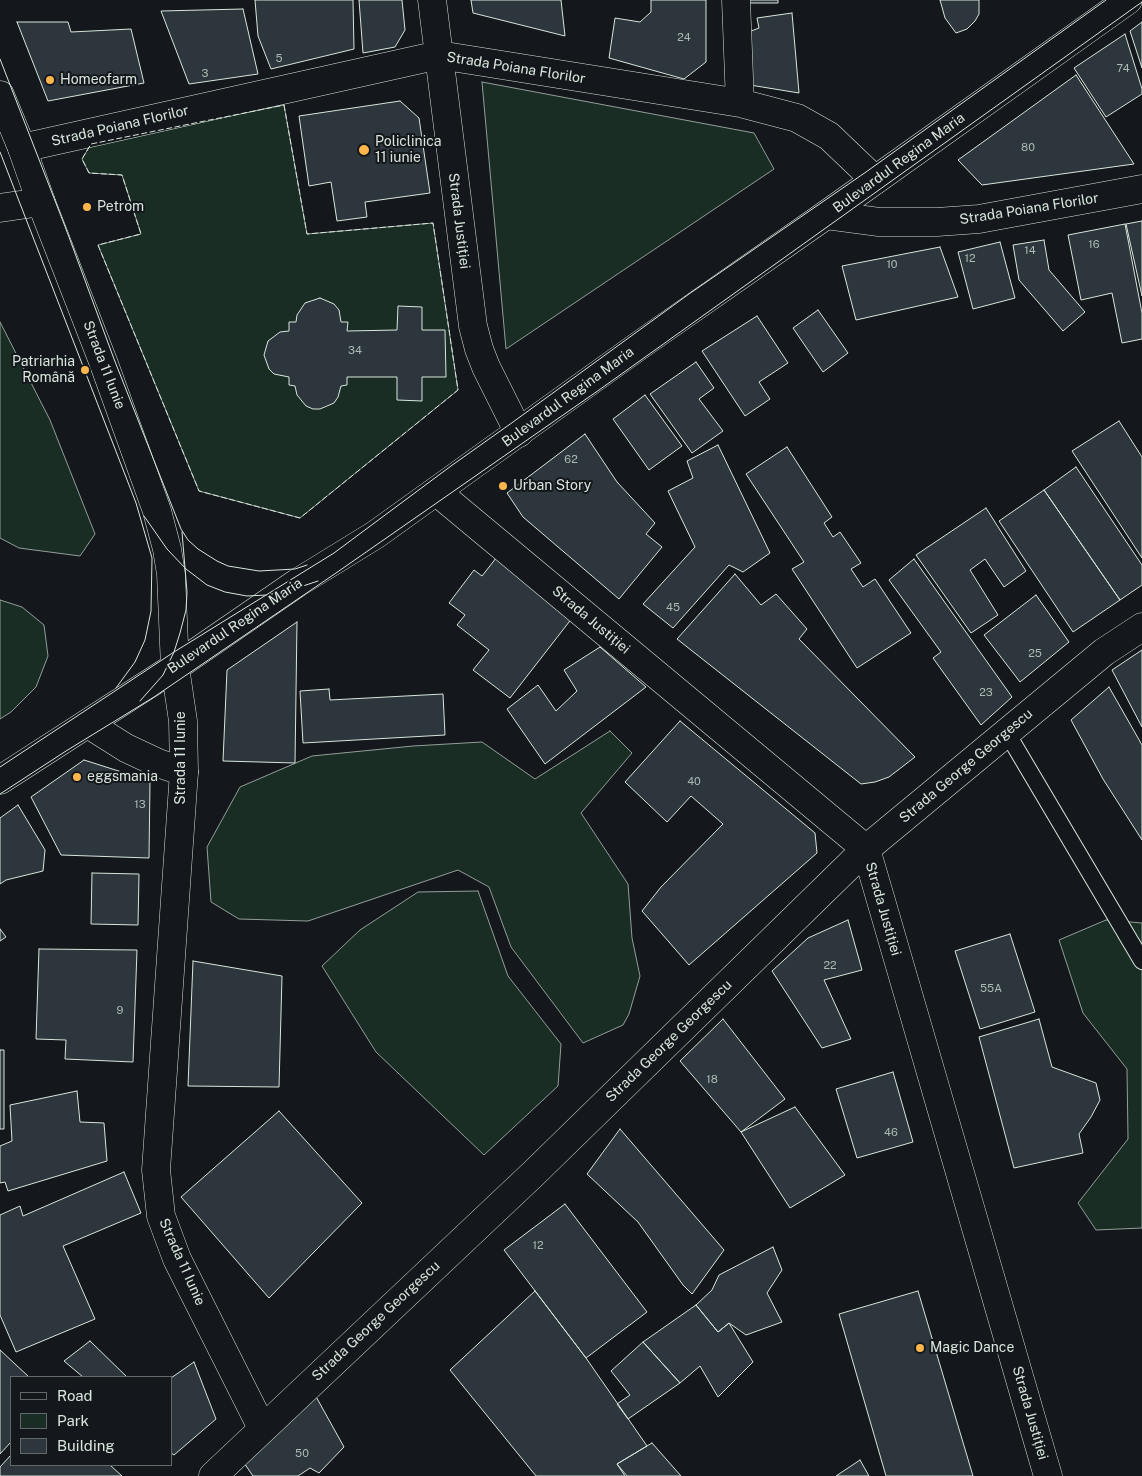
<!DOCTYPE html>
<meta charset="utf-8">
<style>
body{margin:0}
#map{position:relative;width:1142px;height:1476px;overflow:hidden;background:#14181c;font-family:"Public Sans",sans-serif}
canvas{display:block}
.legend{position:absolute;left:10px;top:1376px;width:162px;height:90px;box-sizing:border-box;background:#14181c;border:1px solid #626a69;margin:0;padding:6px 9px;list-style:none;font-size:15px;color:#d8e6dc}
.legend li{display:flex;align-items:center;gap:10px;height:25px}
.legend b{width:25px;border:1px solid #626a69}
</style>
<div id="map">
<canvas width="1142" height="1476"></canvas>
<ul class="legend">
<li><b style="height:6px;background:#14181c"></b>Road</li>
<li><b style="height:14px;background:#1a2d24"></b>Park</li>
<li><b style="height:14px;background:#2c363c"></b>Building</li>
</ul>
</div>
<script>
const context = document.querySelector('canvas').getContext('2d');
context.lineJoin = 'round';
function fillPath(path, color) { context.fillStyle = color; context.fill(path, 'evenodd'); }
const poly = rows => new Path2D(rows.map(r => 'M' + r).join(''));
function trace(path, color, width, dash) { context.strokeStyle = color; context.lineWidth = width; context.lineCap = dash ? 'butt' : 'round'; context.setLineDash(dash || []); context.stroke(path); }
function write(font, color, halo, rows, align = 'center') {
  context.font = font + ' "Public Sans",sans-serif'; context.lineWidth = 4; context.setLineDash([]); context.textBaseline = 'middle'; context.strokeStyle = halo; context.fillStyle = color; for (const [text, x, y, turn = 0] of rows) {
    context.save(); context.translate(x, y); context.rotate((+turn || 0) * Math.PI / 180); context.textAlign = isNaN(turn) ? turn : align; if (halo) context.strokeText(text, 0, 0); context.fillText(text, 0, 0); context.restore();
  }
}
const green = poly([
 [482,82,754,133,774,169,506,349,482,82],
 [284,105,307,234,433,223,458,390,300,518,199,491,98,245,141,234,122,175,89,173,82,159,91,144,284,105],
 [0,322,50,420,95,534,80,556,19,548,0,538,0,322],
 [0,600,22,607,44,625,48,656,36,687,11,712,0,719,0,600],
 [610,731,632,753,581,813,628,884,632,938,640,976,629,1014,623,1025,583,1043,511,947,489,887,458,870,308,921,239,919,211,902,207,847,240,787,312,756,413,746,482,742,535,779,610,731],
 [478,891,508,976,561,1044,558,1086,484,1155,376,1052,322,966,360,930,418,892,478,891],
 [1106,920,1142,923,1142,1228,1096,1230,1078,1203,1128,1139,1127,1069,1083,1013,1059,940,1106,920]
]);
fillPath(green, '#1a2d24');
trace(green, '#939e99', 1);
const building = poly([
 [255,0,353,0,354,49,271,69,258,36,255,0],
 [359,0,402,0,405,30,395,47,363,53,359,0],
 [471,0,561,0,565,36,473,13,471,0],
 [651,0,706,0,706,62,684,79,609,58,615,18,640,22,651,12,651,0],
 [741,0,778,0,778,3,742,3,741,0],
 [940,0,979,0,979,14,975,21,967,29,956,33,945,18,940,0],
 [243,9,258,74,189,84,161,11,243,9],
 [792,13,799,93,750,85,746,33,759,28,757,18,792,13],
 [17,22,68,22,71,32,131,29,144,83,48,101,17,22],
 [1142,22,1142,68,1130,31,1142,22],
 [1125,34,1142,89,1142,94,1106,117,1074,68,1125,34],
 [1076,75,1134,164,982,185,958,160,1076,75],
 [400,101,419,118,430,193,365,202,367,217,337,221,331,182,309,186,299,116,400,101],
 [1142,221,1142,296,1126,224,1142,221],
 [1125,224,1142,313,1142,339,1122,343,1112,293,1081,300,1068,235,1125,224],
 [1044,240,1049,270,1085,312,1063,331,1019,280,1013,245,1044,240],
 [1000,242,1015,298,973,309,958,252,1000,242],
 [940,247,958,297,856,320,842,266,940,247],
 [320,298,334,304,339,310,341,322,348,322,347,331,397,330,398,306,422,307,422,330,445,330,446,377,422,377,422,401,397,400,397,377,347,377,347,385,341,386,338,397,334,403,320,409,313,409,306,406,297,395,295,386,289,385,289,377,274,374,269,369,264,355,268,341,280,332,289,331,289,322,296,322,297,315,305,303,320,298],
 [818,310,848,353,823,372,793,328,818,310],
 [757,316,788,363,759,382,770,399,745,416,702,351,757,316],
 [696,362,714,388,699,399,723,431,692,453,650,394,696,362],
 [645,395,682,446,649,470,613,419,645,395],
 [1119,421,1142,457,1142,558,1072,451,1119,421],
 [585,434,617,482,655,523,646,534,662,547,619,599,523,517,507,493,585,434],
 [718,445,770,553,743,572,729,565,673,628,643,604,695,547,668,491,693,478,687,461,718,445],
 [787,447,832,517,824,523,833,537,840,532,861,563,851,569,863,587,875,579,911,633,857,668,792,569,804,562,746,474,787,447],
 [1076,467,1142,565,1142,585,1120,600,1044,490,1076,467],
 [1044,490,1120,600,1073,632,999,521,1044,490],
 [986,508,1026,571,1004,587,985,559,970,570,998,615,971,633,916,555,986,508],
 [500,553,576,613,510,698,473,670,489,650,457,625,465,615,449,603,474,570,482,576,500,553],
 [914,559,1012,697,981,725,933,658,941,652,889,580,914,559],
 [735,574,761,605,776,594,807,629,799,639,915,757,889,777,875,782,861,784,677,639,735,574],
 [1036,595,1069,642,1020,682,984,635,1036,595],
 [297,622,295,763,223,761,227,670,297,622],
 [600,647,646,687,545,764,507,709,538,685,556,711,577,691,564,670,600,647],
 [1142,650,1142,727,1112,670,1142,650],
 [1109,687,1142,745,1142,840,1103,779,1071,720,1109,687],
 [329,689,330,700,443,694,445,735,303,743,300,691,329,689],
 [680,721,815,833,817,853,689,965,642,911,661,887,723,824,691,796,667,822,625,782,680,721],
 [84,760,150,781,149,858,61,855,31,797,84,760],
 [18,805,45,850,43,871,6,880,0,884,0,818,18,805],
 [92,873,139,874,138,925,91,924,92,873],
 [848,920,862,970,824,980,851,1039,822,1048,772,971,808,938,848,920],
 [0,929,6,937,0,941,0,929],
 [1010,934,1035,1012,980,1029,955,951,1010,934],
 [39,949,137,950,133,1062,65,1059,66,1040,36,1039,39,949],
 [193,961,282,976,279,1087,188,1086,193,961],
 [723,1019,785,1099,741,1132,680,1061,723,1019],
 [1039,1019,1052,1067,1096,1083,1100,1100,1091,1117,1079,1134,1083,1153,1014,1168,979,1037,1039,1019],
 [0,1050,4,1050,4,1129,0,1129,0,1050],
 [893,1072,913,1142,857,1158,836,1089,893,1072],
 [77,1091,80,1122,104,1123,107,1161,8,1191,5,1182,0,1183,0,1146,12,1141,10,1105,77,1091],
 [795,1107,845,1175,790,1208,741,1132,795,1107],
 [279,1111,362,1203,269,1298,181,1197,279,1111],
 [620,1129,724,1250,692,1294,683,1285,638,1222,587,1174,620,1129],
 [124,1172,141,1213,63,1246,95,1319,16,1352,0,1315,0,1215,20,1206,23,1216,124,1172],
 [565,1204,647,1312,586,1358,504,1250,565,1204],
 [773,1247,782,1270,767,1293,782,1322,746,1335,729,1323,718,1332,696,1305,712,1290,719,1275,773,1247],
 [535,1291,586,1358,647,1446,617,1464,625,1476,536,1476,450,1370,535,1291],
 [918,1291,973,1476,886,1476,839,1314,918,1291],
 [696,1305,718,1332,729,1323,753,1362,718,1397,700,1366,680,1383,643,1342,696,1305],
 [90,1341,127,1377,83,1377,64,1361,90,1341],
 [643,1342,680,1383,628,1419,617,1404,630,1395,611,1371,643,1342],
 [0,1350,29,1377,11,1377,11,1442,0,1454,0,1350],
 [194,1362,216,1419,174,1455,171,1453,171,1378,194,1362],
 [314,1393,344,1447,319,1473,310,1468,298,1476,253,1476,242,1460,314,1393],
 [652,1443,681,1476,627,1476,617,1464,652,1443],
 [11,1455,11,1465,110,1465,122,1476,0,1476,0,1467,11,1455],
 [860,1460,869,1476,836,1476,860,1460]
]);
fillPath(building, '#2c363c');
trace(building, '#d8e6dc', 1);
const lane = poly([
 [1007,733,1142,961]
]);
const street = poly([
 [432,0,473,326,479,349,486,367,519,433],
 [736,0,740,103],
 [22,148,439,55,740,103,797,118,829,136,875,180],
 [0,208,41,202],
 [826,215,879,222,937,222,979,219,1142,189],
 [437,492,866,849,1048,1476],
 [175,667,183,721,184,772,156,1170,161,1216,177,1259,262,1428],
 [213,1476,533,1174,866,849,1104,652,1142,627]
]);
const secondary = poly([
 [0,95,22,148,41,202,104,364,157,511,167,549,171,574,175,667]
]);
const primary = poly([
 [88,724,126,748,158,763,184,772],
 [0,780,175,667,297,583,375,535,640,345,826,215,1128,0]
]);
trace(lane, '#d8e6dc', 18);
trace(street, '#d8e6dc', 29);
trace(secondary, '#d8e6dc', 29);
trace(primary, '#d8e6dc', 29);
trace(lane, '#14181c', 16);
trace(street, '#14181c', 28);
trace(secondary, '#14181c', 28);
trace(primary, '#14181c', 28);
trace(poly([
 [0,59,66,229,114,359,181,529,188,540,198,549,217,561,228,566,259,571,295,569,307,565],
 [0,152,136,503,152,558,151,611,145,640,135,662,116,688],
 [144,516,167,549,186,569,207,585,225,592,247,596,267,595,291,590,318,581],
 [140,701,163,675,174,652,180,633,186,610,187,592,182,532],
 [0,767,174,652,334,553,451,466,513,422,689,294,866,172,1106,0],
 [0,794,66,751,154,697,336,573,599,390,1142,2]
]), '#d8e6dc', 1);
trace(poly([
 [284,105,307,234,433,223,458,390,300,518,199,491,98,245,141,234,122,175,89,173,82,159,91,144,284,105]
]), '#d8e6dc', 1, [6, 2.5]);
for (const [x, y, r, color] of [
 [50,80,5,"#ffb74d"],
 [364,150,6,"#ffb74d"],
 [87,207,5,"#ffb74d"],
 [85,370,5,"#ffb74d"],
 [503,486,5,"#ffb74d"],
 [77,777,5,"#ffb74d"],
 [920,1348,5,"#ffb74d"]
]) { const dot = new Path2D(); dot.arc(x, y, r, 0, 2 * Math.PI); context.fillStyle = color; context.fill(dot); trace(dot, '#14181c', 2); }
write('11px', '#adbab4', null, [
 ["24",684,38],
 ["5",279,59],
 ["74",1123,69],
 ["3",205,74],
 ["80",1028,148],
 ["16",1094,245],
 ["14",1030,251],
 ["12",970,259],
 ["10",892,265],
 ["34",355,351],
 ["62",571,460],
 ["45",673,608],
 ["25",1035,654],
 ["23",986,693],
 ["40",694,782],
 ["13",140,805],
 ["22",830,966],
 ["55A",991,989],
 ["9",120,1011],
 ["18",712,1080],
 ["46",891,1133],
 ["12",538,1246],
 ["50",302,1454]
]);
write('14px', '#d8e6dc', '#14181c', [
 ["Strada Poiana Florilor",516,68,9],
 ["Strada Poiana Florilor",120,126,-13],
 ["Bulevardul Regina Maria",899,163,-36],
 ["Strada Poiana Florilor",1029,209,-9],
 ["Strada Justiției",459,221,83],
 ["Strada 11 Iunie",104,365,69],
 ["Bulevardul Regina Maria",568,397,-36],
 ["Strada Justiției",591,620,40],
 ["Bulevardul Regina Maria",235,626,-34],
 ["Strada 11 Iunie",181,758,-90],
 ["Strada George Georgescu",966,766,-40],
 ["Strada Justiției",883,909,74],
 ["Strada George Georgescu",669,1041,-44],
 ["Strada 11 Iunie",182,1262,66],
 ["Strada George Georgescu",376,1321,-43],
 ["Strada Justiției",1030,1413,74]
]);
write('14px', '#d8e6dc', '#14181c', [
 ["Homeofarm",60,80],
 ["Policlinica",375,142],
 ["11 iunie",375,158],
 ["Petrom",97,207],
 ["Patriarhia",75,362,"right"],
 ["Română",75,378,"right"],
 ["Urban Story",513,486],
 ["eggsmania",87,777],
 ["Magic Dance",930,1348]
], 'left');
</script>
